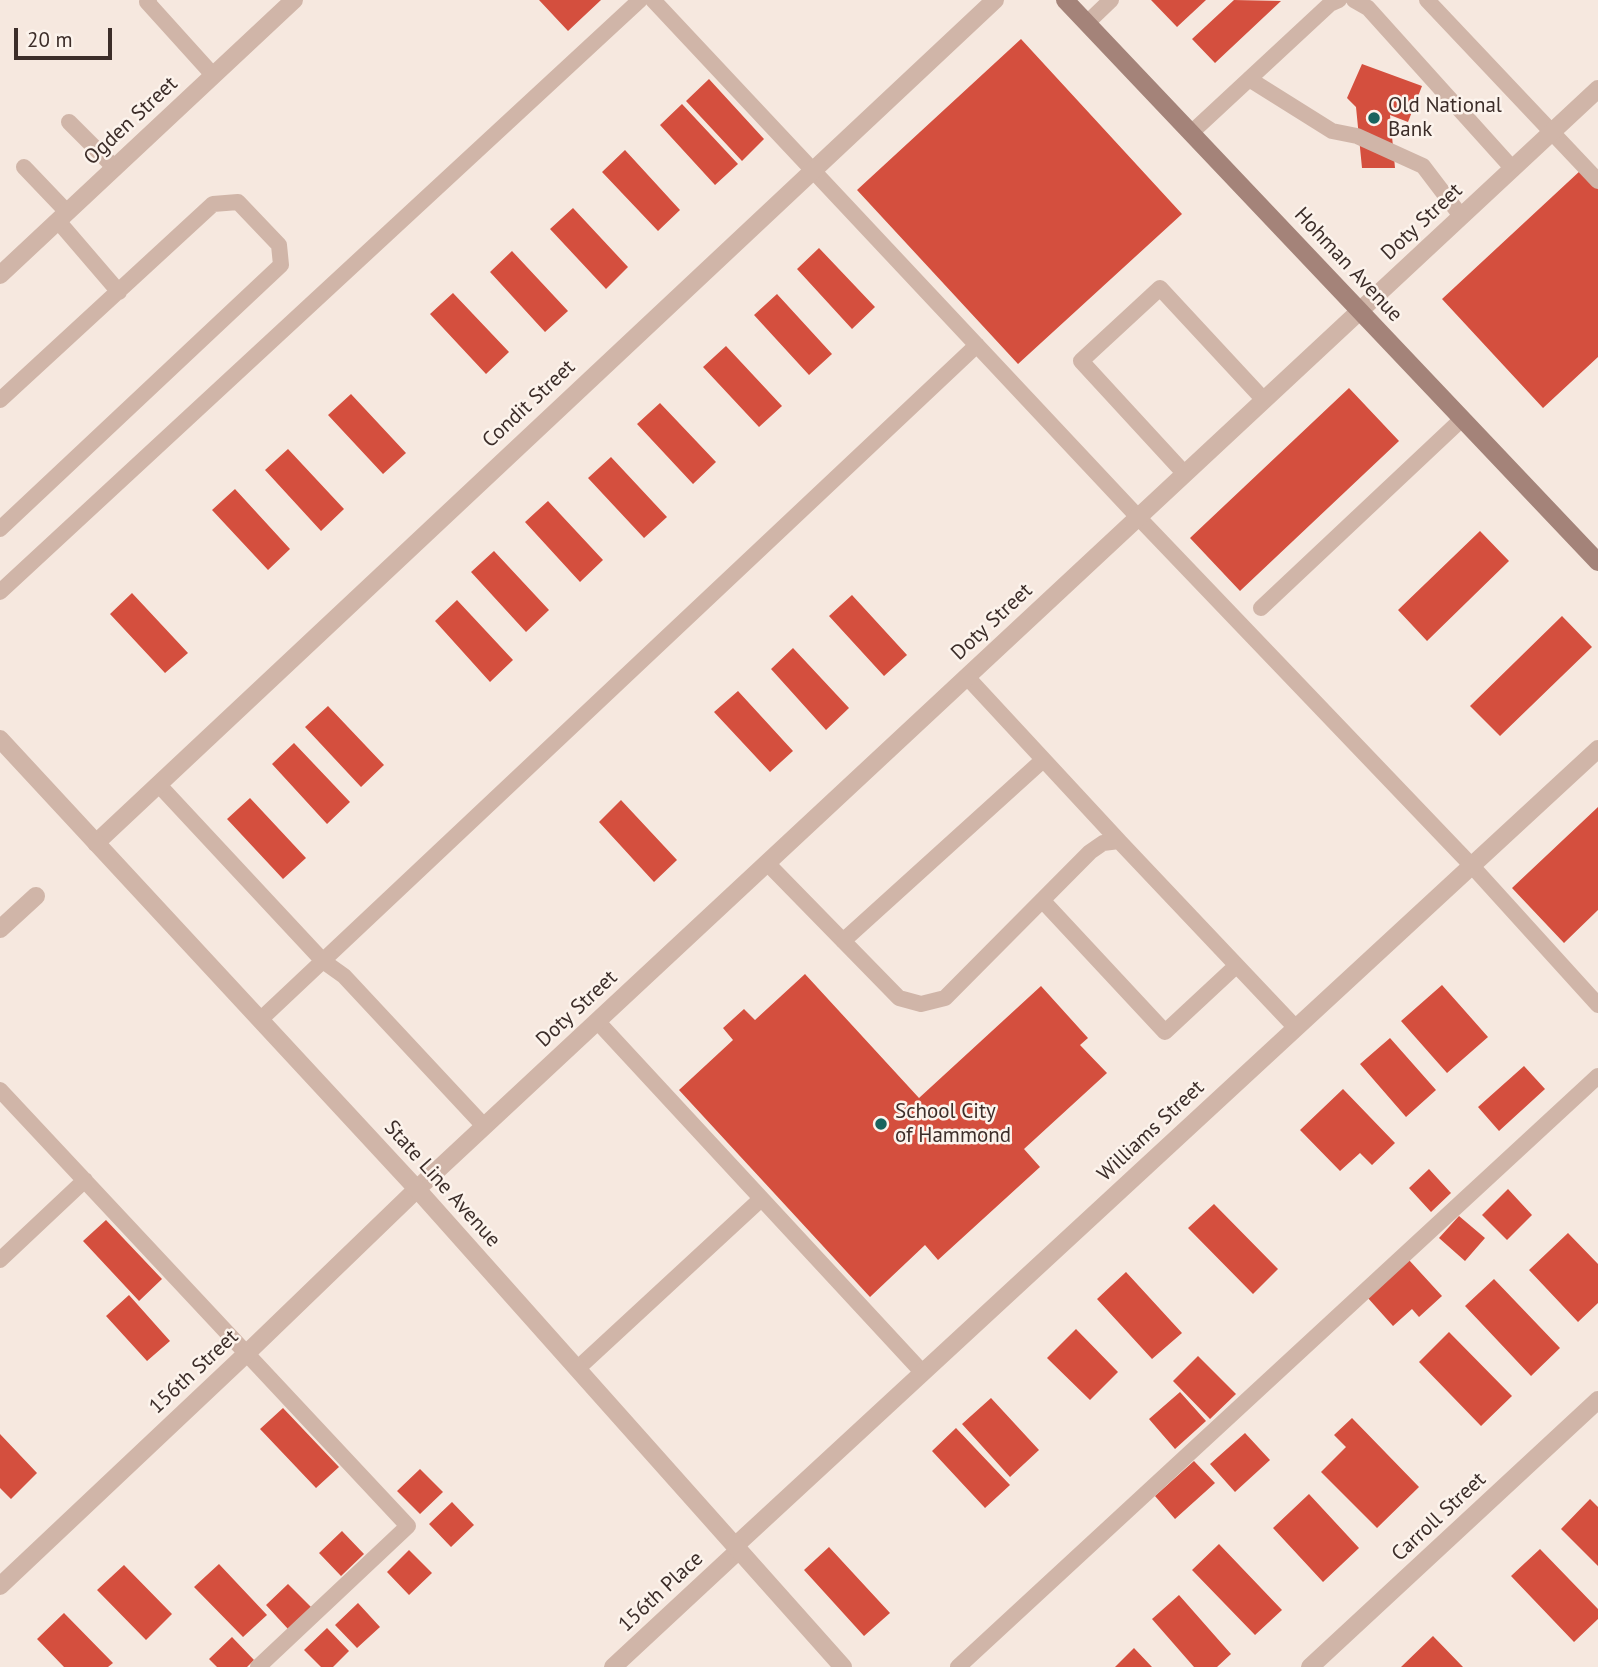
<!DOCTYPE html>
<style>
body{margin:0}
#map{position:relative;width:1598px;height:1667px;overflow:hidden;background:#f6e8df;font-family:"PT Sans",sans-serif}
canvas{display:block}
.scale{position:absolute;left:14px;top:28px;width:98px;height:32px;box-sizing:border-box;border:4px solid #3c2d29;border-top:0;padding-left:9px;font-size:21px;line-height:24px;white-space:nowrap;color:#3c2d29;-webkit-text-stroke:5px #fcf3ec;paint-order:stroke}
</style>
<div id="map">
<canvas width="1598" height="1667"></canvas>
<div class="scale">20 m</div>
</div>
<script>
const context = document.querySelector('canvas').getContext('2d');
context.lineJoin = 'round';
function fillPath(path, color) { context.fillStyle = color; context.fill(path, 'evenodd'); }
const poly = rows => new Path2D(rows.map(r => 'M' + r).join(''));
function trace(path, color, width, dash) { context.strokeStyle = color; context.lineWidth = width; context.lineCap = dash ? 'butt' : 'round'; context.setLineDash(dash || []); context.stroke(path); }
function write(font, color, halo, rows, align = 'center') {
  context.font = font + ' "PT Sans",sans-serif'; context.lineWidth = 5; context.setLineDash([]); context.textBaseline = 'middle'; context.strokeStyle = halo; context.fillStyle = color; for (const [text, x, y, turn = 0] of rows) {
    context.save(); context.translate(x, y); context.rotate((+turn || 0) * Math.PI / 180); context.textAlign = isNaN(turn) ? turn : align; if (halo) context.strokeText(text, 0, 0); context.fillText(text, 0, 0); context.restore();
  }
}
fillPath(poly([
 [539,0,601,0,568,31],
 [1151,0,1206,0,1177,27],
 [1234,0,1281,1,1215,63,1192,39],
 [1021,39,1182,214,1018,364,857,190],
 [1362,64,1422,86,1408,122,1390,115,1395,168,1362,168,1356,107,1347,98],
 [709,79,764,139,742,161,686,101],
 [682,104,738,164,715,185,660,125],
 [625,150,680,210,658,231,602,172],
 [1581,170,1598,188,1598,357,1543,408,1442,299],
 [573,208,628,267,606,289,550,229],
 [819,248,875,307,852,329,797,269],
 [512,251,568,311,545,332,490,272],
 [453,293,509,352,486,374,430,314],
 [777,294,832,354,809,375,754,315],
 [726,346,782,406,759,427,703,367],
 [1349,388,1399,441,1240,591,1190,538],
 [351,394,406,453,383,474,328,415],
 [660,403,716,462,693,484,637,424],
 [288,449,344,509,321,531,265,470],
 [611,457,667,517,644,538,588,478],
 [235,489,290,549,268,570,212,510],
 [548,501,603,560,580,582,525,522],
 [1480,531,1509,561,1427,641,1398,610],
 [494,551,549,610,526,632,471,572],
 [132,593,188,653,165,673,110,614],
 [852,595,907,655,884,676,829,616],
 [457,600,513,660,490,682,435,621],
 [1562,616,1592,647,1500,736,1470,706],
 [793,648,849,708,826,730,771,669],
 [738,691,793,751,770,772,714,712],
 [328,706,384,765,361,787,305,727],
 [294,743,350,802,327,824,272,764],
 [250,798,306,858,283,879,227,819],
 [621,800,677,860,654,882,599,822],
 [1598,807,1598,910,1564,943,1512,888],
 [805,974,919,1098,1041,986,1088,1038,1080,1045,1107,1073,1024,1149,1040,1167,938,1260,925,1245,870,1297,679,1090,733,1040,723,1028,744,1009,755,1020],
 [1442,985,1488,1037,1447,1073,1401,1021],
 [1390,1038,1436,1090,1406,1117,1360,1064],
 [1524,1066,1545,1089,1499,1131,1478,1107],
 [1343,1089,1395,1143,1372,1165,1360,1153,1340,1171,1300,1130],
 [1429,1169,1451,1193,1431,1212,1409,1188],
 [1508,1189,1532,1215,1507,1240,1482,1215],
 [1214,1204,1278,1269,1253,1294,1188,1228],
 [1459,1216,1485,1238,1465,1261,1439,1238],
 [106,1220,162,1279,139,1301,83,1241],
 [1568,1233,1598,1264,1598,1303,1578,1322,1529,1270],
 [1409,1260,1442,1296,1419,1317,1412,1309,1393,1326,1367,1297],
 [1126,1272,1182,1333,1152,1359,1097,1299],
 [1494,1279,1560,1348,1531,1376,1465,1306],
 [129,1295,170,1341,147,1361,106,1316],
 [1076,1329,1118,1372,1090,1400,1047,1358],
 [1449,1332,1512,1396,1481,1426,1419,1362],
 [1198,1356,1236,1394,1210,1419,1173,1381],
 [1180,1392,1206,1421,1175,1449,1149,1419],
 [991,1398,1039,1450,1010,1477,962,1424],
 [283,1408,339,1467,316,1488,260,1429],
 [1352,1418,1419,1487,1377,1528,1321,1472,1346,1447,1334,1435],
 [956,1428,1010,1485,985,1508,932,1451],
 [1245,1433,1270,1460,1235,1492,1210,1464],
 [0,1434,37,1473,11,1499,0,1488],
 [1194,1461,1215,1483,1175,1519,1155,1496],
 [420,1469,443,1492,420,1514,397,1491],
 [1309,1494,1359,1548,1323,1582,1273,1528],
 [1590,1499,1598,1507,1598,1566,1561,1529],
 [452,1502,474,1525,451,1547,429,1524],
 [342,1531,364,1554,341,1576,319,1553],
 [1219,1544,1282,1610,1255,1635,1192,1570],
 [829,1547,890,1613,864,1636,804,1570],
 [1540,1549,1598,1609,1598,1619,1574,1642,1511,1576],
 [409,1550,432,1573,409,1595,387,1572],
 [219,1564,267,1615,243,1637,194,1587],
 [124,1565,172,1614,146,1640,97,1590],
 [288,1584,311,1607,288,1629,266,1605],
 [1179,1595,1231,1654,1217,1667,1194,1667,1152,1619],
 [358,1603,380,1627,357,1648,335,1625],
 [64,1613,113,1663,108,1667,64,1667,37,1639],
 [327,1628,349,1651,333,1667,321,1667,304,1650],
 [1433,1636,1463,1667,1401,1667],
 [232,1637,254,1660,247,1667,217,1667,209,1659],
 [1134,1648,1152,1667,1115,1667]
]), '#d44f3e');
trace(poly([
 [149,0,147,2,213,75],
 [653,0,1138,517,1472,866,1598,1005],
 [1354,0,1368,8,1513,169],
 [1427,0,1598,181],
 [1087,23,1111,0],
 [1249,79,1332,131,1357,136,1423,166,1461,216],
 [69,122,115,168],
 [1191,133,1330,4,1339,0],
 [24,167,67,212],
 [58,221,119,292],
 [0,400,213,204,238,202,279,245,281,265,0,529],
 [1185,474,1081,361,1160,288,1264,400],
 [0,592,640,0],
 [1261,608,1462,419],
 [967,677,1119,841],
 [158,784,323,961,344,976,484,1126],
 [767,863,899,998,921,1004,945,998,1090,852,1103,843,1119,841,1296,1028],
 [1042,900,1165,1032,1236,966],
 [843,941,1043,760],
 [261,1019,977,345],
 [597,1021,923,1373],
 [0,1090,408,1526,258,1667],
 [0,1260,85,1180],
 [577,1369,761,1199],
 [958,1667,1598,1076]
]), '#d0b5a8', 16);
trace(poly([
 [96,843,995,0],
 [0,929,36,896],
 [735,1546,1598,749],
 [0,1586,246,1354,417,1189,1598,89],
 [613,1667,739,1550],
 [1310,1667,1598,1400]
]), '#d0b5a8', 18);
trace(poly([
 [0,275,294,0],
 [0,739,417,1189,843,1667]
]), '#d0b5a8', 18);
trace(poly([
 [1065,0,1598,562]
]), '#a48379', 18);
for (const [x, y, r, color] of [
 [1374,118,7,"#19645f"],
 [881,1124,7,"#19645f"]
]) { const dot = new Path2D(); dot.arc(x, y, r, 0, 2 * Math.PI); context.fillStyle = color; context.fill(dot); trace(dot, '#fcf3ec', 2.5); }
write('21px', '#3c2d29', '#fcf3ec', [
 ["Old National",1388,106],
 ["Bank",1388,130],
 ["School City",895,1112],
 ["of Hammond",895,1136]
], 'left');
write('21px', '#3c2d29', '#fcf3ec', [
 ["Ogden Street",131,121,-43],
 ["Doty Street",1422,222,-43],
 ["Hohman Avenue",1348,265,47],
 ["Condit Street",529,404,-43],
 ["Doty Street",992,622,-43],
 ["Doty Street",577,1009,-43],
 ["Williams Street",1151,1131,-43],
 ["State Line Avenue",442,1184,48],
 ["156th Street",194,1372,-43],
 ["Carroll Street",1439,1517,-43],
 ["156th Place",661,1592,-43]
]);
</script>
